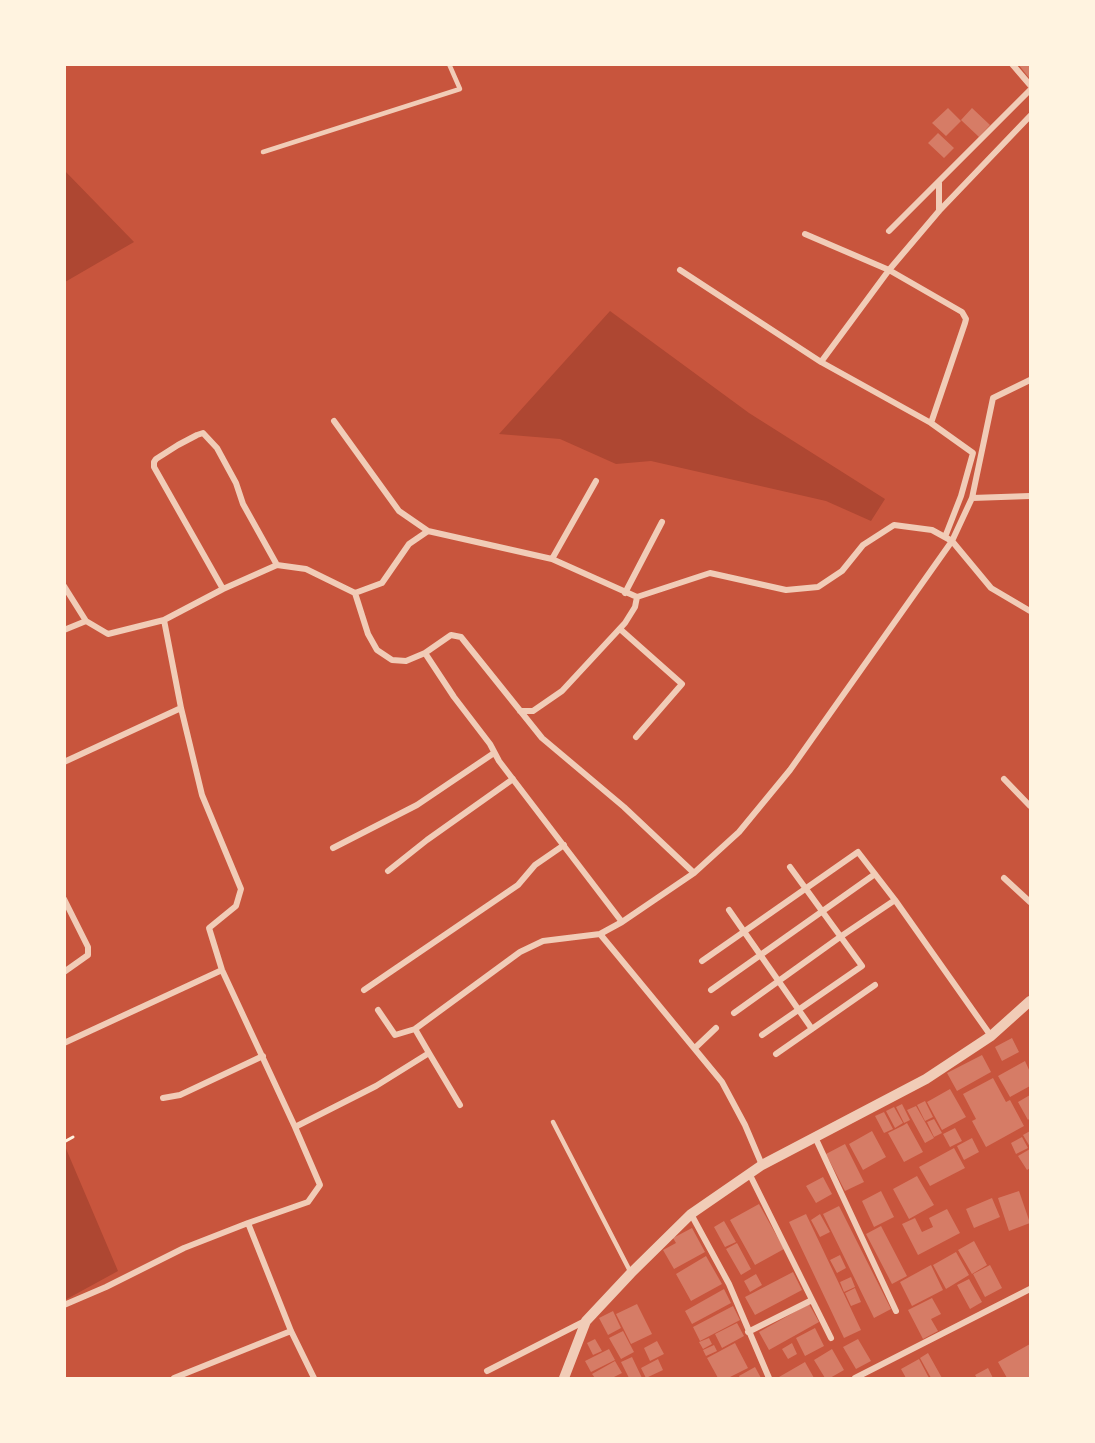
<!DOCTYPE html>
<style>
body{margin:0}
#map{position:relative;width:1095px;height:1443px;overflow:hidden;background:#c8553d;font-family:"IBM Plex Serif",serif}
canvas{display:block}
.frame{position:absolute;inset:0;border:66px solid #fff3e0;pointer-events:none}
</style>
<div id="map">
<canvas width="1095" height="1443"></canvas>
<div class="frame"></div>
</div>
<script>
const context = document.querySelector('canvas').getContext('2d');
context.lineJoin = 'round';
function fillPath(path, color) { context.fillStyle = color; context.fill(path, 'evenodd'); }
const poly = rows => new Path2D(rows.map(r => 'M' + r).join(''));
function trace(path, color, width, dash) { context.strokeStyle = color; context.lineWidth = width; context.lineCap = dash ? 'butt' : 'round'; context.setLineDash(dash || []); context.stroke(path); }
fillPath(poly([
 [64,170,134,242,65,282,64,282],
 [610,311,749,413,885,499,871,521,826,501,651,461,616,464,560,439,499,434],
 [64,1144,118,1271,65,1300,64,1300]
]), '#ae4732');
fillPath(poly([
 [1018,64,1030,64,1030,79],
 [948,108,961,121,946,136,932,123],
 [972,108,990,125,979,137,961,120],
 [938,133,954,148,944,158,928,143],
 [1012,1038,1019,1052,1002,1061,995,1047],
 [982,1055,991,1072,957,1091,947,1073],
 [1025,1061,1030,1072,1030,1086,1010,1097,998,1076],
 [993,1078,1006,1102,1010,1100,1024,1126,986,1147,972,1121,976,1119,963,1094],
 [950,1089,966,1117,942,1130,927,1102],
 [1030,1095,1030,1118,1028,1120,1018,1102],
 [925,1101,933,1117,925,1121,917,1105],
 [902,1104,910,1120,904,1123,896,1107],
 [916,1106,934,1138,925,1143,907,1110],
 [894,1107,903,1123,895,1128,886,1111],
 [884,1112,893,1129,884,1133,875,1116],
 [934,1119,942,1133,934,1137,927,1122],
 [907,1123,923,1152,904,1162,888,1133,904,1125,906,1128,904,1125],
 [955,1128,962,1141,950,1147,943,1134],
 [872,1131,886,1157,863,1170,849,1144],
 [1030,1131,1030,1147,1023,1135],
 [1022,1137,1028,1148,1016,1154,1011,1143],
 [972,1138,979,1152,964,1160,957,1146],
 [845,1144,864,1182,845,1191,826,1154],
 [954,1148,965,1168,930,1186,919,1167],
 [1030,1149,1030,1168,1027,1170,1018,1156],
 [917,1176,934,1205,909,1219,893,1189],
 [823,1177,832,1194,816,1203,806,1186],
 [881,1191,894,1217,874,1227,862,1201],
 [1019,1191,1030,1223,1009,1231,998,1198],
 [992,1198,1000,1217,974,1228,966,1209],
 [759,1204,784,1249,755,1265,730,1220],
 [839,1206,891,1309,874,1318,823,1214],
 [947,1209,960,1233,918,1255,902,1224,915,1218,922,1232,933,1227,929,1218],
 [806,1214,861,1330,844,1338,789,1222],
 [820,1214,830,1232,820,1237,811,1220],
 [724,1221,736,1242,725,1247,714,1227],
 [881,1226,907,1276,892,1284,866,1234],
 [692,1228,705,1252,674,1269,663,1250,676,1243,673,1238],
 [974,1241,987,1265,972,1274,958,1250],
 [737,1243,751,1269,741,1275,726,1249],
 [956,1252,969,1275,946,1289,933,1265],
 [840,1255,846,1268,837,1273,830,1260],
 [706,1256,722,1284,691,1301,676,1274],
 [931,1265,943,1290,912,1306,900,1282],
 [990,1265,1002,1288,985,1297,973,1274],
 [793,1272,802,1290,755,1315,745,1297],
 [756,1274,762,1285,750,1292,744,1281],
 [851,1277,855,1287,844,1292,840,1282],
 [969,1279,982,1302,970,1309,957,1285],
 [855,1288,861,1302,851,1306,845,1293],
 [724,1289,731,1303,692,1324,685,1311],
 [932,1298,941,1314,931,1319,938,1331,923,1339,908,1310],
 [637,1304,652,1334,631,1344,616,1314],
 [809,1304,819,1322,769,1350,759,1332],
 [733,1306,740,1320,700,1341,693,1327],
 [613,1311,621,1328,608,1335,599,1318],
 [737,1323,744,1336,722,1348,715,1334],
 [815,1328,824,1346,805,1356,796,1338],
 [623,1331,634,1352,621,1359,609,1338],
 [709,1338,712,1344,703,1349,699,1342],
 [595,1339,602,1351,593,1355,587,1343],
 [858,1339,871,1361,856,1369,843,1347],
 [657,1341,664,1354,650,1361,644,1348],
 [735,1343,748,1368,728,1378,718,1378,707,1358],
 [792,1343,797,1354,788,1359,782,1349],
 [1030,1344,1030,1378,1007,1378,998,1362],
 [714,1345,717,1351,706,1356,703,1350],
 [609,1349,615,1360,591,1372,585,1361],
 [832,1349,844,1370,830,1378,825,1378,814,1360],
 [928,1353,942,1378,931,1378,920,1358],
 [632,1357,642,1378,629,1378,621,1362],
 [658,1359,663,1370,646,1378,641,1368],
 [919,1359,929,1378,906,1378,901,1369],
 [615,1361,622,1373,612,1378,595,1378,592,1374],
 [805,1362,814,1378,780,1378,779,1377],
 [755,1367,761,1378,740,1378,739,1376],
 [988,1368,993,1378,977,1378,975,1375]
]), '#d67c66');
trace(poly([
 [64,1142,73,1137]
]), '#fff3e0', 3);
trace(poly([
 [263,152,460,89,449,64],
 [553,1122,631,1273]
]), '#f1ccb7', 4.5);
trace(poly([
 [1012,64,1030,85],
 [939,211,939,183],
 [889,231,1030,90],
 [805,234,889,270,939,211,1030,116],
 [680,270,821,362,889,270,962,312,966,319,965,323,931,423],
 [821,362,931,423,973,453,961,496,945,537],
 [334,421,399,511,428,531],
 [972,498,1030,496],
 [552,559,596,481],
 [64,586,86,621,108,634,164,620,223,589,277,565,306,569,355,593,382,583,409,544,428,531,552,559,637,597,710,573,786,590,818,587,842,571,863,545,894,525,932,530,952,541,991,588,1030,611],
 [223,589,154,467,154,462,156,459,178,445,197,435,203,433,217,448,236,483,243,504,277,565],
 [355,593,368,634,377,650,392,660,406,661,425,653,451,635,461,637,542,738,624,807,694,873],
 [625,593,662,522],
 [164,620,181,708,202,795,241,889,236,906,209,928,222,970,295,1127,320,1185,308,1202,248,1223,291,1331,314,1378],
 [620,629,682,684,636,737],
 [64,630,86,621],
 [425,653,454,697,490,744,499,761,622,922],
 [520,711,533,711,562,691,625,623,635,607,637,597],
 [64,762,181,708],
 [1004,779,1030,806],
 [333,848,417,805,494,753],
 [388,871,427,840,513,779],
 [1004,878,1030,902],
 [64,899,88,947,88,955,64,972],
 [729,910,812,1029],
 [600,934,722,1082,745,1125,762,1165],
 [702,961,858,852,895,900],
 [364,990,518,885,535,865,564,845],
 [711,990,875,874],
 [378,1010,395,1035,415,1029],
 [734,1013,840,937,895,900,991,1036],
 [762,1035,862,966,790,867],
 [64,1043,222,970],
 [695,1048,716,1028],
 [429,1053,460,1105],
 [776,1054,875,985],
 [163,1098,180,1095,263,1056],
 [295,1127,376,1086,429,1053,415,1029,520,952,543,941,600,934,622,922,694,873,739,832,790,770,952,541,972,498,993,398,1030,380],
 [815,1137,896,1311],
 [749,1173,831,1338],
 [691,1214,729,1284,769,1378],
 [64,1305,106,1287,184,1248,248,1223],
 [748,1332,812,1300],
 [487,1371,585,1321],
 [174,1378,291,1331],
 [855,1378,1030,1289]
]), '#f1ccb7', 6);
trace(poly([
 [564,1378,586,1321,631,1273,691,1214,762,1165,926,1079,991,1036,1030,1001]
]), '#f1ccb7', 10);
</script>
